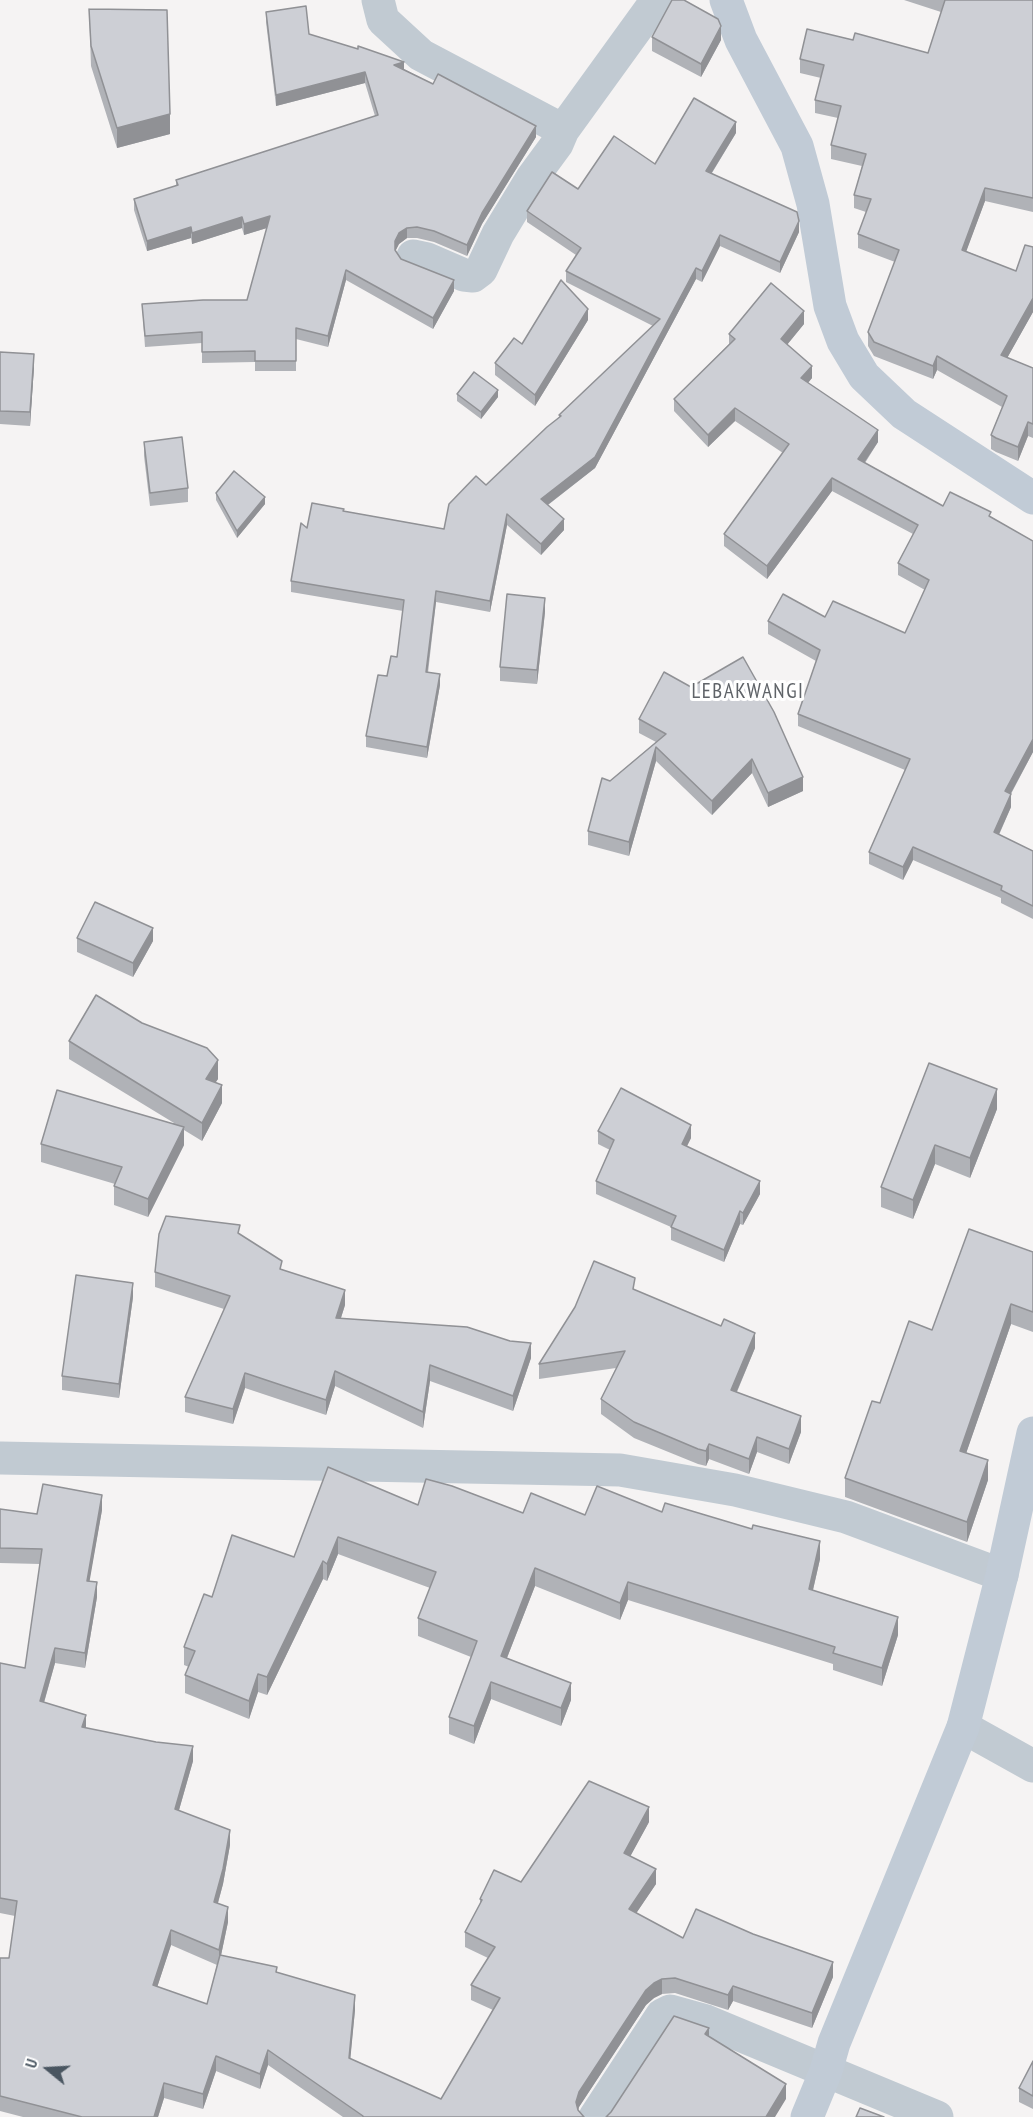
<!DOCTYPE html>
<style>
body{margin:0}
#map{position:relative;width:1033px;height:2117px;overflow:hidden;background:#f5f3f3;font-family:"PT Sans Narrow",sans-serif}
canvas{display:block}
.north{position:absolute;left:18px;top:2039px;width:60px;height:60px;-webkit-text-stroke:4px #fff;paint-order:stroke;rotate:288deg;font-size:16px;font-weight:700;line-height:24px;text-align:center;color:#4a5661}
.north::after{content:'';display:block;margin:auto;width:21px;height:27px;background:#4a5661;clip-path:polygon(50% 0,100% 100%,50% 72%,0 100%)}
</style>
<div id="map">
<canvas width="1033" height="2117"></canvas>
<div class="north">U</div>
</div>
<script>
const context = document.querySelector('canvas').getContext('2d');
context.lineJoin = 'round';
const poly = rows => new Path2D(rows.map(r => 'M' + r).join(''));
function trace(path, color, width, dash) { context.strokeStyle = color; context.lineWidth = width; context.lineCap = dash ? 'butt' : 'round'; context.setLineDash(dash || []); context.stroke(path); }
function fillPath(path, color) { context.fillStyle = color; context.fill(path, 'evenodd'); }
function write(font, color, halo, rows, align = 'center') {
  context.font = font + ' "PT Sans Narrow",sans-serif'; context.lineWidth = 6; context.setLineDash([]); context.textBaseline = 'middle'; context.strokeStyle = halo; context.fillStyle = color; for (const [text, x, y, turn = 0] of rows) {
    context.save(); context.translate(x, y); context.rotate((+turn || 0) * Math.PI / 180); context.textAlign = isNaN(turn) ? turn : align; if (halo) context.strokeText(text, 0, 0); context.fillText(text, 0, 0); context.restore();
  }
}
trace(poly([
 [378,0,383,20,421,55,563,130],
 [413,256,427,259,464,275,473,276,481,270,498,234,532,178,557,144,563,130,657,0],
 [0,1458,620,1470,735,1490,846,1517,1002,1575],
 [963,1727,1033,1766],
 [595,2117,662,2015,670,2011,706,2021,937,2117]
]), '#c1cad2', 33);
trace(poly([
 [726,0,741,40,797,146,813,204,830,306,843,341,864,376,904,414,1033,498],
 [807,2117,826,2071,834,2043,963,1727,1002,1575,1033,1433]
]), '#c1cbd6', 33);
fillPath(poly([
 [904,0,1033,0,1033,212,985,201,966,251,1016,271,1033,247,1033,312,1007,358,1033,368,1033,438,1028,436,1018,461,996,452,991,449,991,435,1002,407,937,370,933,379,874,356,868,346,868,332,895,262,858,248,858,234,866,212,854,208,854,195,862,166,831,159,831,145,838,118,815,113,815,100,821,78,800,73,800,59,853,40,928,53,941,12],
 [89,9,170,134,117,148,91,66],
 [266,12,309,34,404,69,536,137,482,224,467,256,434,242,417,238,407,238,399,244,395,251,401,259,454,291,433,329,346,280,328,347,296,339,296,371,255,371,255,362,202,363,202,343,145,347,142,304,247,300,267,228,244,235,242,228,192,244,191,238,147,251,134,210,134,199,176,186,176,180,375,116,365,83,276,106,266,22],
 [652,37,721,40,701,77,652,51],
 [736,133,712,173,799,232,780,273,720,246,702,282,696,279,595,468,548,505,564,530,541,555,507,525,490,612,436,602,428,673,440,685,427,758,366,747,366,736,387,676,397,657,403,611,291,592,291,581,344,511,444,529,486,485,559,417,559,415,653,326,566,282,566,271,576,255,527,222,527,211,578,189,655,164],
 [588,320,535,406,495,375,495,363,522,344],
 [804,324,787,345,812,378,808,383,878,442,865,463,943,506,991,517,1033,541,1033,752,1011,794,1011,807,999,835,1033,851,1033,919,1001,903,1001,898,913,860,903,880,869,864,869,852,905,770,798,726,798,714,816,661,768,634,768,621,825,617,905,633,925,590,898,575,898,563,913,534,832,491,767,579,724,546,724,534,783,453,735,421,708,447,674,411,674,399,729,344,729,334],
 [0,352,34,367,30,426,0,424],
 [457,394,498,397,481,419,457,401],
 [144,442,188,488,188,502,150,506,144,456],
 [216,493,265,504,237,538,216,500],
 [545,612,537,684,500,681,500,667],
 [664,672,803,791,768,807,752,773,712,815,656,761,629,856,588,845,588,831,610,781,656,742,639,733,639,719],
 [77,938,153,941,133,977,77,952],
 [69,1041,218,1079,215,1082,222,1103,202,1141,184,1130,184,1145,148,1217,114,1205,114,1186,115,1184,41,1162,41,1144,174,1123,69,1059],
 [929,1063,997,1109,970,1178,935,1164,913,1219,881,1207,881,1187],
 [598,1131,691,1138,687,1146,760,1194,743,1225,740,1224,724,1262,671,1240,671,1227,596,1194,596,1181,610,1150,598,1144],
 [240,1235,282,1270,345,1305,341,1318,531,1358,513,1411,430,1381,423,1428,335,1386,326,1415,245,1388,233,1424,185,1412,185,1397,224,1309,155,1287,155,1272],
 [1033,1252,1033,1332,1011,1324,966,1453,988,1480,967,1542,845,1497,845,1478,880,1403,932,1330],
 [635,1290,755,1348,737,1392,801,1432,789,1464,757,1452,749,1474,709,1459,706,1466,698,1464,634,1438,601,1414,601,1399,616,1368,539,1379,539,1364],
 [133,1297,119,1398,62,1390,62,1376],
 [328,1467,418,1505,523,1513,585,1515,662,1512,820,1559,813,1590,898,1635,882,1686,833,1670,833,1664,628,1600,620,1620,535,1586,507,1658,571,1700,561,1726,491,1699,474,1744,449,1734,449,1717,471,1657,418,1636,418,1618,430,1588,338,1554,327,1581,323,1579,267,1695,258,1692,249,1719,185,1693,185,1675,189,1667,184,1665,184,1647,212,1597,294,1557],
 [0,1509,37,1514,102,1510,89,1581,97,1597,85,1668,55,1663,44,1703,86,1728,193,1761,179,1810,230,1845,223,1884,218,1903,228,1922,221,1955,277,1973,355,2010,350,2059,441,2099,493,2010,471,2000,471,1985,488,1958,465,1947,465,1932,480,1905,480,1899,521,1882,649,1822,630,1856,656,1884,636,1913,683,1938,833,1977,812,2028,733,2001,728,2010,675,1993,662,1994,654,1998,646,2005,579,2107,578,2110,584,2117,343,2117,268,2065,260,2089,216,2071,203,2109,164,2098,158,2117,23,2117,0,2111,0,1958,9,1958,15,1916,0,1913,0,1663,25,1668,40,1564,0,1563],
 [171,1945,217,1965,207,2004,157,1987],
 [1033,2061,1033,2109,1019,2102,1019,2088]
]), '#b0b2b7');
fillPath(poly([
 [721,26,721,40,701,77,701,64],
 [404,62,404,73,394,65],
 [365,72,365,83,276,106,276,95],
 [170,114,170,134,117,148,117,128],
 [736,122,736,133,706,182,706,171],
 [536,126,536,137,482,224,467,256,467,245,482,213],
 [985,188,985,201,962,263,962,250],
 [270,216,270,227,244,235,244,224],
 [242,217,242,228,192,244,192,233],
 [799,221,799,232,780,273,780,262],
 [191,227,191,238,147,251,147,241],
 [407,228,407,238,399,244,395,252,395,241,399,233],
 [720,235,720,246,702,282,702,271],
 [696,268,696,279,595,468,541,510,541,499],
 [346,270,346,280,328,347,328,336],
 [454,280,454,291,433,329,433,318],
 [1033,298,1033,312,1001,369,1001,355],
 [588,309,588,320,535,406,535,395],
 [804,311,804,324,781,352,781,339],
 [34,354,34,367,30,426,30,412],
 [937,356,937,370,933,379,933,366],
 [812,366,812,378,801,391,801,378],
 [498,390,498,397,481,419,481,412],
 [735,408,735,421,708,447,708,435],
 [1028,422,1028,436,1018,461,1018,447],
 [878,430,878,442,858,472,858,459],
 [832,478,832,491,767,579,767,566],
 [265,497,265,504,237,538,237,531],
 [507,514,507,525,490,612,490,601],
 [564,519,564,530,541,555,541,544],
 [436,591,436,602,426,683,426,672],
 [545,598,545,612,537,684,537,670],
 [440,674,440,685,427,758,427,747],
 [1033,739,1033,752,1005,804,1005,791],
 [656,747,656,761,629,856,629,842],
 [752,759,752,773,712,815,712,801],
 [803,777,803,791,768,807,768,793],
 [1011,794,1011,807,994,845,994,832],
 [913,847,913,860,903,880,903,867],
 [153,928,153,941,133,977,133,963],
 [218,1060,218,1079,206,1097,206,1079],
 [222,1085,222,1103,202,1141,202,1123],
 [997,1089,997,1109,970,1178,970,1158],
 [691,1125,691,1138,682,1156,682,1144],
 [184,1127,184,1145,148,1217,148,1199],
 [935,1145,935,1164,913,1219,913,1200],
 [760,1181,760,1194,743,1225,743,1213],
 [740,1211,740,1224,724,1262,724,1250],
 [133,1283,133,1297,119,1398,119,1384],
 [345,1290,345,1305,336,1333,336,1318],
 [1011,1304,1011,1324,960,1471,960,1451],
 [755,1333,755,1348,731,1405,731,1390],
 [531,1343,531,1358,513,1411,513,1396],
 [430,1365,430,1381,423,1428,423,1412],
 [335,1371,335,1386,326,1415,326,1400],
 [245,1373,245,1388,233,1424,233,1409],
 [801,1416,801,1432,789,1464,789,1449],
 [757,1437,757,1452,749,1474,749,1459],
 [709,1444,709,1459,706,1466,706,1451],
 [988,1460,988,1480,967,1542,967,1522],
 [102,1495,102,1510,87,1596,87,1581],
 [338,1537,338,1554,327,1581,327,1564],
 [820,1541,820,1559,809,1607,809,1589],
 [323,1561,323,1579,267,1695,267,1677],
 [535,1568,535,1586,501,1673,501,1656],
 [97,1582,97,1597,85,1668,85,1653],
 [628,1582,628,1600,620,1620,620,1603],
 [898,1617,898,1635,882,1686,882,1668],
 [55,1648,55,1663,40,1716,40,1701],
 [258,1674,258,1692,249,1719,249,1701],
 [491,1682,491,1699,474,1744,474,1726],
 [571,1683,571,1700,561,1726,561,1708],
 [86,1715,86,1730,82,1727],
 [193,1746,193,1761,175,1824,175,1809],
 [649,1807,649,1822,624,1868,624,1853],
 [230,1830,230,1845,223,1884,214,1917,214,1902],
 [656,1869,656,1884,629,1924,629,1909],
 [228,1907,228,1922,219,1965,219,1950],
 [171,1930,171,1945,153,2000,153,1985],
 [833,1962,833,1977,812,2028,812,2013],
 [662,1979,662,1994,654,1998,646,2005,579,2107,576,2116,576,2102,579,2092,646,1990,654,1983],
 [733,1986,733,2001,728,2010,728,1995],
 [355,1995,355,2010,349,2073,349,2058],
 [709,2028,709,2043,705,2034],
 [268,2050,268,2065,260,2089,260,2074],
 [216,2056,216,2071,203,2109,203,2094],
 [164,2083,164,2098,158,2117,154,2117],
 [786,2084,786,2099,775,2117,766,2117]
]), '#909195');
const building = poly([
 [672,0,684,0,718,19,721,26,701,64,652,37,672,0],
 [945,0,1033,0,1033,198,985,188,962,250,1016,271,1025,245,1033,247,1033,298,1001,355,1033,368,1033,424,1028,422,1018,447,996,438,991,435,1007,396,937,356,933,366,874,342,868,332,899,250,858,234,871,199,854,195,866,154,831,145,841,106,815,100,824,65,800,59,807,29,853,40,855,33,928,53,945,0],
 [306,6,309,34,358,49,358,46,404,62,394,65,433,84,438,74,536,126,482,213,467,245,434,231,417,227,407,228,399,233,395,241,395,250,401,259,454,280,433,318,346,270,328,336,296,328,296,361,255,361,255,351,202,352,202,332,145,336,142,304,203,300,247,300,270,216,244,224,242,217,192,233,191,227,147,241,134,199,178,185,176,180,378,115,365,72,276,95,266,12,306,6],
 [89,9,167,10,170,114,117,128,91,46,89,9],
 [694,98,736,122,706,171,797,212,799,221,780,262,720,235,702,271,696,268,595,457,541,499,564,519,541,544,507,514,490,601,436,591,426,672,440,674,427,747,366,736,378,675,387,676,391,656,397,657,404,600,291,581,301,523,307,528,312,503,344,509,343,511,444,529,449,504,476,476,486,485,547,427,561,416,559,415,660,319,566,271,581,248,527,211,552,172,578,189,614,136,655,164,694,98],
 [561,280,588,309,535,395,495,363,514,338,522,344,561,280],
 [771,283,804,311,781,339,812,366,801,378,878,430,858,459,943,506,950,492,991,512,989,516,1033,541,1033,739,1005,791,1011,794,994,832,1033,851,1033,906,1001,890,1002,886,913,847,903,867,869,852,910,759,798,714,820,650,768,621,783,594,825,617,833,601,905,633,929,580,898,563,918,525,832,478,767,566,724,534,789,444,735,408,708,435,674,399,735,339,729,334,771,283],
 [0,352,34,354,30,412,0,411,0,352],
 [474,372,498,390,481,412,457,394,474,372],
 [182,437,188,488,150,493,144,442,182,437],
 [234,471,265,497,237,531,216,493,234,471],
 [507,594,545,598,537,670,500,667,507,594],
 [743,657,774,712,803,777,768,793,752,759,712,801,656,747,629,842,588,831,602,778,610,781,666,734,639,719,664,672,691,687,743,657],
 [95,902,153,928,133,963,77,938,95,902],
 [96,995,142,1023,207,1048,218,1060,206,1079,222,1085,202,1123,69,1041,96,995],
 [929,1063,997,1089,970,1158,935,1145,913,1200,881,1187,929,1063],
 [621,1088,691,1125,682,1144,760,1181,743,1213,740,1211,724,1250,671,1227,676,1216,596,1181,614,1140,598,1131,621,1088],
 [57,1090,184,1127,148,1199,114,1186,122,1167,41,1144,57,1090],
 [166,1216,240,1225,238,1233,282,1261,280,1269,345,1290,336,1318,467,1327,510,1341,531,1343,513,1396,430,1365,423,1412,335,1371,326,1400,245,1373,233,1409,185,1397,230,1296,155,1272,159,1234,166,1216],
 [969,1229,1033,1252,1033,1312,1011,1304,960,1451,988,1460,967,1522,845,1478,872,1401,880,1403,909,1321,932,1330,969,1229],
 [594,1261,635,1278,633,1289,721,1326,724,1319,755,1333,731,1390,801,1416,789,1449,757,1437,749,1459,709,1444,706,1451,698,1449,634,1422,601,1399,625,1351,539,1364,575,1307,594,1261],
 [76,1275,133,1283,119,1384,62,1376,76,1275],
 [328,1467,418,1505,426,1479,452,1486,523,1513,531,1493,585,1515,597,1486,662,1512,665,1503,752,1529,753,1525,820,1541,809,1589,898,1617,882,1668,833,1653,835,1647,628,1582,620,1603,535,1568,501,1656,571,1683,561,1708,491,1682,474,1726,449,1717,477,1641,418,1618,436,1572,338,1537,327,1564,323,1561,267,1677,258,1674,249,1701,185,1675,195,1651,184,1647,204,1594,212,1597,232,1535,294,1557,328,1467],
 [43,1484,102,1495,87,1581,97,1582,85,1653,55,1648,40,1701,86,1715,82,1727,156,1742,193,1746,175,1809,230,1830,223,1869,214,1902,228,1907,219,1950,171,1930,153,1985,207,2004,220,1955,277,1967,276,1972,355,1995,349,2058,441,2099,500,1998,471,1985,495,1947,465,1932,482,1900,480,1899,494,1870,521,1882,589,1781,649,1807,624,1853,656,1869,629,1909,683,1938,696,1909,753,1934,833,1962,812,2013,733,1986,728,1995,675,1978,662,1979,654,1983,646,1990,579,2092,576,2102,578,2110,584,2117,363,2117,363,2116,268,2050,260,2074,216,2056,203,2094,164,2083,154,2117,82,2117,0,2096,0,1958,9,1958,17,1901,0,1898,0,1663,25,1668,42,1549,0,1548,0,1509,37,1514,43,1484],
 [674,2016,709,2028,705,2034,786,2084,766,2117,606,2117,611,2112,674,2016],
 [1033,2061,1033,2096,1019,2088,1033,2061],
 [860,2108,884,2117,856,2117,860,2108]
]);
fillPath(building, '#cdcfd5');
trace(building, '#909195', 1.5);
context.letterSpacing = '1.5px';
write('21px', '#5f6368', '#fff', [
 ["LEBAKWANGI",748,692]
]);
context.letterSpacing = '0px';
</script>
